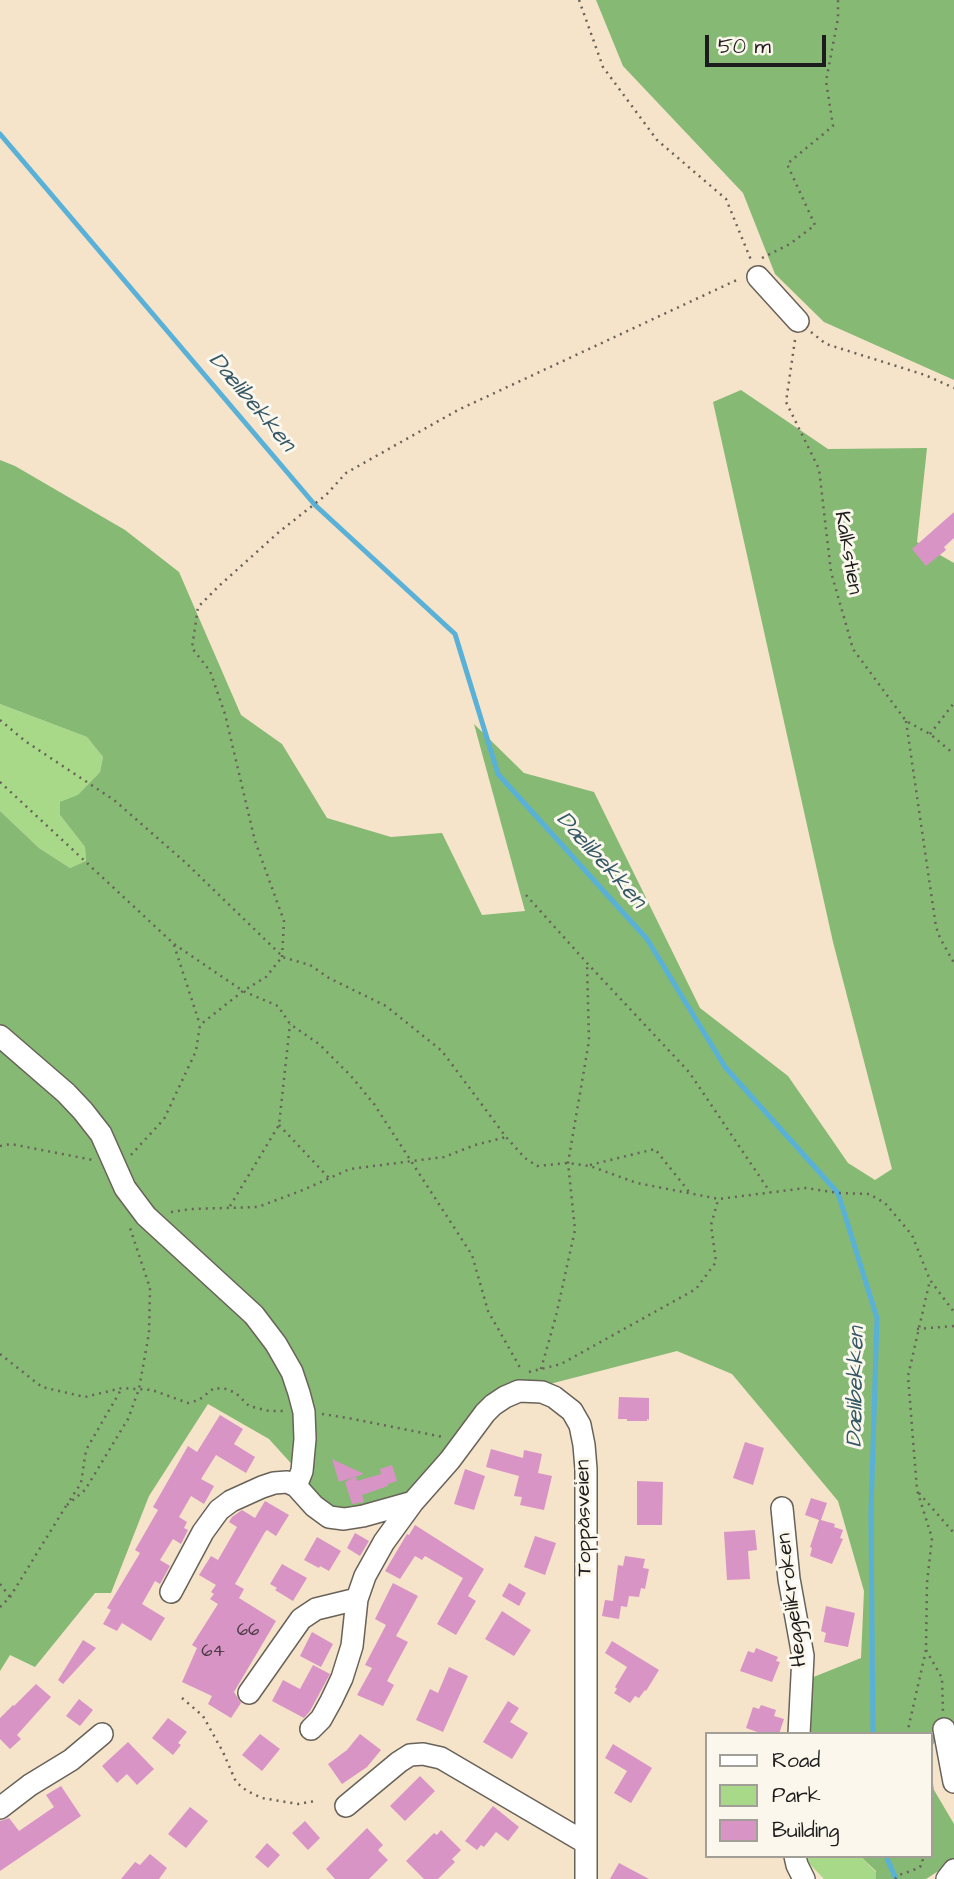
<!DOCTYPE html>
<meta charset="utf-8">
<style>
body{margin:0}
#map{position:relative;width:954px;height:1879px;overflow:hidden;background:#f5e3ca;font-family:"Architects Daughter",sans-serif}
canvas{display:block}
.legend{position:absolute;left:705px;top:1732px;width:228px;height:126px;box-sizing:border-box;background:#fbf7ec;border:2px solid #a29f99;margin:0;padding:9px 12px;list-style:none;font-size:21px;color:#1c1c1c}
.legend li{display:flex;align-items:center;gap:14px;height:35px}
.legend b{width:35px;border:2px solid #a29f99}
.scale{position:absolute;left:705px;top:35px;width:121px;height:32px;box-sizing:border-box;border:4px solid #1c1c1c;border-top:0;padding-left:9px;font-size:21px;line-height:24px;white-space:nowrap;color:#1c1c1c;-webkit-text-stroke:5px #fbf7ec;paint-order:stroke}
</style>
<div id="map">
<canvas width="954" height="1879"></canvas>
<ul class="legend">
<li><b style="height:9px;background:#fff"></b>Road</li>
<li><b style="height:19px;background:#a7d988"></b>Park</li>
<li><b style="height:19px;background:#d994c6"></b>Building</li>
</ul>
<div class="scale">50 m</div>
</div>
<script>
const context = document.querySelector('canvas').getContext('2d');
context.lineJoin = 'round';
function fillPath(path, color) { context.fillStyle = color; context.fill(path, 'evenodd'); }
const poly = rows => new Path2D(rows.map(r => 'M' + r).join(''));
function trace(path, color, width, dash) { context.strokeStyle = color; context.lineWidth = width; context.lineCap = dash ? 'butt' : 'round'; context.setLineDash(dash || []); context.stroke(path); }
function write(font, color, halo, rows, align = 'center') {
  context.font = font + ' "Architects Daughter",sans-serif'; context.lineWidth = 6; context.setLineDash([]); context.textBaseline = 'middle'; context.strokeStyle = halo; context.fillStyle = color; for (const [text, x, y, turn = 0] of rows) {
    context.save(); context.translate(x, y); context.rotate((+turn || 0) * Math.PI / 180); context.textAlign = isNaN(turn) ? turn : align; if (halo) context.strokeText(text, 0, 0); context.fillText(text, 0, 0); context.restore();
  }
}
fillPath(poly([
 [0,704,87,737,103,757,100,772,60,815,85,847,86,861,70,868,39,848,0,811],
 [802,1856,860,1856,876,1872,876,1879,824,1879]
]), '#a7d988');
fillPath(poly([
 [596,0,954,0,954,380,824,322,775,274,743,193,623,66],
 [741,390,828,449,927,448,917,542,954,563,954,1734,939,1735,931,1748,931,1734,801,1734,806,1680,861,1658,864,1591,838,1501,732,1374,677,1351,542,1386,502,1390,420,1483,399,1498,347,1514,318,1502,307,1481,269,1439,208,1404,149,1496,111,1593,95,1593,35,1667,10,1655,0,1671,0,811,39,848,70,868,86,861,85,847,60,815,60,802,78,795,100,772,103,757,87,737,0,704,0,460,15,466,125,530,179,572,241,715,282,744,327,818,391,837,442,833,482,915,525,911,474,724,524,773,594,792,700,1008,788,1076,848,1163,875,1180,892,1169,833,942,713,402],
 [931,1771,934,1790,954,1824,954,1861,926,1879,876,1879,876,1871,860,1856,931,1856]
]), '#85b974');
trace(poly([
 [0,134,315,505,455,634,498,774,647,939,725,1067,838,1193,877,1318,871,1512,873,1734],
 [886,1856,896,1879]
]), '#5ab1d7', 5);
fillPath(poly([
 [954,512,954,538,944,547,946,550,926,566,912,549],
 [619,1397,649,1398,649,1420,647,1419,647,1421,627,1421,627,1419,618,1419],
 [220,1415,243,1429,234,1444,255,1457,246,1473,216,1455,201,1479,214,1486,204,1504,191,1496,179,1517,187,1522,184,1528,188,1530,181,1544,173,1539,160,1560,170,1566,160,1584,155,1581,142,1604,165,1618,151,1641,122,1623,117,1631,103,1624,111,1610,107,1608,140,1553,135,1550,158,1510,153,1507,188,1446,197,1452],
 [745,1442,764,1448,753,1485,733,1478],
 [491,1449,523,1458,524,1450,542,1454,538,1473,552,1476,544,1510,520,1505,522,1497,514,1496,519,1476,486,1467],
 [332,1459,364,1474,339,1482],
 [392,1465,397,1481,388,1484,388,1486,362,1495,364,1502,352,1504,345,1482,356,1476,357,1481,381,1474,380,1469],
 [465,1469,485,1476,474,1510,454,1504],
 [637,1481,663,1482,662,1525,637,1525],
 [811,1498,827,1503,821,1520,835,1524,834,1527,843,1530,840,1538,843,1539,832,1564,810,1556,812,1548,810,1547,819,1520,805,1515],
 [265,1501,289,1515,276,1536,267,1530,265,1532,235,1584,244,1589,239,1598,276,1621,234,1692,241,1703,231,1718,208,1704,212,1696,182,1682,197,1648,192,1645,218,1604,210,1599,214,1594,211,1592,216,1585,199,1575,211,1556,218,1560,237,1527,229,1522,232,1517,242,1510,255,1518],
 [415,1525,484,1569,468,1596,476,1601,456,1635,437,1624,463,1578,425,1556,422,1560,415,1556,400,1579,385,1571,407,1534,409,1535],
 [755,1530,757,1550,748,1551,750,1579,727,1580,724,1532],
 [355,1533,369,1541,360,1556,347,1548],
 [535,1536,556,1543,545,1575,524,1567],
 [317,1537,341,1551,329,1571,320,1566,319,1568,304,1560],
 [625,1556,645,1559,643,1568,649,1569,645,1589,641,1588,639,1597,629,1596,627,1607,621,1606,619,1619,602,1616,605,1600,613,1601,618,1565,623,1566],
 [282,1564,307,1578,293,1601,275,1590,277,1588,270,1584],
 [393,1583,418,1596,396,1636,408,1642,387,1681,394,1685,383,1706,357,1695,372,1668,365,1665,386,1625,375,1619],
 [509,1583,526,1593,519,1606,502,1596],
 [826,1606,855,1613,848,1647,824,1642,826,1633,821,1631],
 [502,1611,531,1630,514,1656,485,1639],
 [312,1632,333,1644,321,1667,300,1656],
 [83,1640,96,1648,63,1684,58,1680],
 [612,1641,659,1670,646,1691,645,1690,639,1698,635,1696,630,1703,614,1693,617,1689,615,1687,627,1667,605,1653],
 [756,1648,778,1657,776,1661,780,1662,772,1682,740,1671,748,1651,754,1653],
 [313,1665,330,1674,310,1711,304,1718,272,1701,283,1680,300,1689],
 [449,1667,468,1676,443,1732,416,1720,430,1689,438,1693],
 [36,1684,51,1697,17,1735,21,1739,10,1749,0,1739,0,1718,13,1705,14,1706],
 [79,1699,93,1710,80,1726,66,1716],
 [508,1701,519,1708,510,1722,528,1733,512,1759,483,1742],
 [761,1705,776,1710,774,1716,784,1719,779,1734,763,1734,746,1728,753,1707,759,1709],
 [168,1718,187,1732,178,1743,181,1745,173,1755,152,1738],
 [260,1734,280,1749,262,1771,242,1755],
 [360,1734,381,1750,367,1767,342,1784,328,1764,347,1750],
 [128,1742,154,1769,137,1785,127,1774,117,1783,102,1766],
 [613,1744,652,1768,631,1803,614,1793,627,1771,605,1758],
 [420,1776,435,1791,405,1821,390,1806],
 [61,1786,81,1816,0,1871,0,1821,9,1818,19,1831,54,1807,46,1795],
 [493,1806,519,1827,508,1841,496,1832,484,1847,481,1845,477,1850,465,1841],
 [190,1807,208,1821,186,1848,168,1834],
 [305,1821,320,1838,308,1850,292,1833],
 [367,1828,383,1845,378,1850,388,1860,369,1879,335,1879,326,1869],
 [441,1830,461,1850,452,1859,455,1862,438,1879,424,1879,406,1861,434,1833,437,1835],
 [267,1843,280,1855,268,1868,255,1857],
 [150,1854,167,1868,159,1879,121,1879,135,1862,140,1865],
 [619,1863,649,1879,610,1879]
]), '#d994c6');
const minor = poly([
 [758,277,798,321],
 [0,1036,66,1093,83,1111,101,1134,125,1188,146,1216,254,1315,276,1344,292,1372,299,1393,304,1412,305,1439,302,1471,296,1486],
 [782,1508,789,1579,803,1656,799,1734],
 [171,1592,203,1532,219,1510,231,1501,262,1487,274,1483,287,1482,296,1486,314,1506,329,1517,344,1519,363,1516,413,1502],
 [249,1693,301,1619,316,1609,357,1599],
 [311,1729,321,1719,331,1701,342,1678,352,1646,357,1599,365,1576,384,1542,413,1502,450,1460,485,1413,493,1405,505,1397,519,1391,542,1392,554,1397,572,1411,580,1425,584,1445,586,1469,586,1879],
 [944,1729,954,1782],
 [346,1806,399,1762,410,1755,423,1754,441,1758,586,1843],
 [0,1808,30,1785,71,1760,102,1734],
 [795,1856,797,1865,804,1879],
 [947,1879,954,1870]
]);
trace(minor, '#686259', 24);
trace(poly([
 [579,0,603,67,657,140,726,199,751,260],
 [762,258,790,244,815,225,787,164,833,126,826,81,838,18,838,0],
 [811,332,826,344,925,375,954,388],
 [795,340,786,402,819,469,831,572,853,649,906,721,930,734,954,754],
 [0,720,25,741,114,800,186,863,281,955],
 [906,721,936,927,940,938,954,963],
 [930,734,954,703],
 [0,782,174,944,243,991,278,1006,290,1024,319,1044,351,1076,374,1104,472,1255,488,1311,522,1371],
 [526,895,587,963,689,1072,770,1192],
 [174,945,200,1025],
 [282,957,284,921,255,841,225,714,210,671,192,648,198,607,220,585,279,532,326,495,346,473,458,410,739,279],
 [279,1125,329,1178],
 [0,1146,11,1144,93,1160],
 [131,1155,164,1119,196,1051,200,1025,243,991,266,977,282,957,310,965,329,978,386,1006,442,1051,506,1137,525,1158,537,1166,568,1163,590,1166,637,1183,719,1199,806,1188,838,1193,869,1194,885,1203,912,1235,930,1280,954,1312],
 [590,1165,655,1149,690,1193],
 [230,1206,279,1125,290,1024],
 [171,1212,191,1209,258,1207,303,1190,350,1169,444,1157,475,1145,506,1137],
 [917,1329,954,1326],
 [0,1354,42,1387,85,1397,122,1388,152,1390,188,1403,199,1400,214,1388,226,1389,236,1393,249,1406,269,1411,284,1411],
 [541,1369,556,1316,575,1230,568,1163,589,1041,587,963],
 [529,1372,561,1364,696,1289,716,1262,711,1225,718,1200],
 [322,1414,348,1418,443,1437],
 [919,1493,954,1533],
 [70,1500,81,1483,86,1450,122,1388],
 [67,1505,85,1490,128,1419,139,1389,149,1333,150,1288,129,1225],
 [0,1584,10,1597],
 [0,1607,10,1597,66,1506],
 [926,1650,942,1678,943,1712],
 [182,1698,203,1716,223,1752,236,1782,247,1791,262,1798,298,1804,315,1801],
 [907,1734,926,1650,927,1583,932,1538,917,1490,908,1376,930,1280],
 [895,1879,899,1875,919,1868,923,1863,922,1856]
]), '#686259', 2.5, [2, 5]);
trace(minor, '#fff', 21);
write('18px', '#4b3a46', null, [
 ["66",248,1631],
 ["64",213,1652]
]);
write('21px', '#1c1c1c', '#fbf7ec', [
 ["Kalkstien",847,553,80],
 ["Toppåsveien",585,1518,-91],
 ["Heggelikroken",793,1600,-97]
]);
write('italic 23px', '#355867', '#fbf7ec', [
 ["Dælibekken",251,403,50],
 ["Dælibekken",600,861,48],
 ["Dælibekken",857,1387,-89]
]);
</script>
